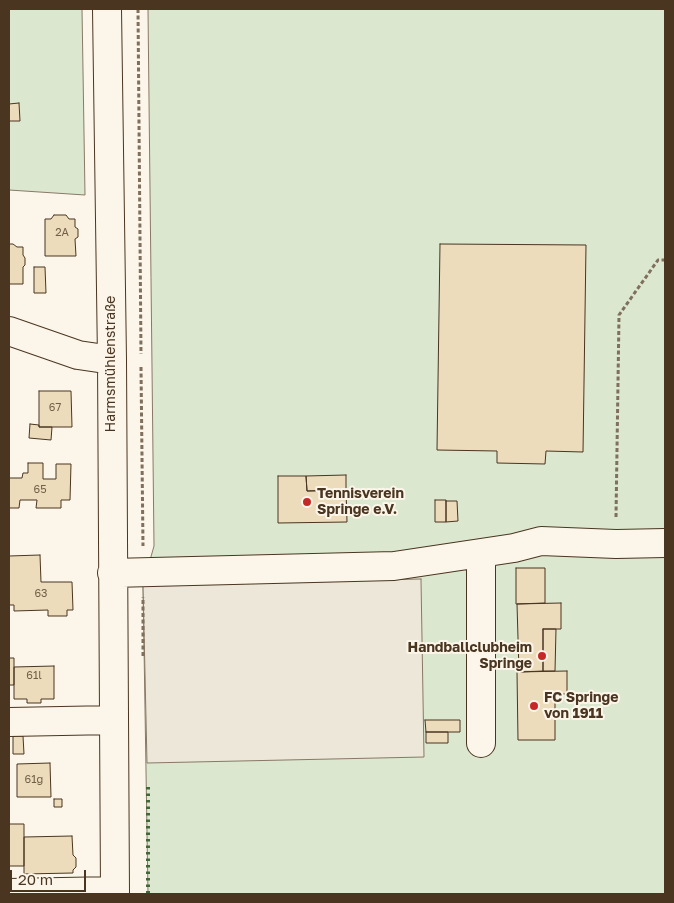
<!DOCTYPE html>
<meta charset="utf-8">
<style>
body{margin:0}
#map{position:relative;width:674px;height:903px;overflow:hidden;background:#fbf6e9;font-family:"Golos Text",sans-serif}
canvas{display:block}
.frame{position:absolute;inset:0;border:10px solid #4a3520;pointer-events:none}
.scale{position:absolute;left:10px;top:870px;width:76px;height:22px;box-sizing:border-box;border:2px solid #4a3520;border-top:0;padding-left:6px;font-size:15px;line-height:18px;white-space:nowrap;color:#4a3520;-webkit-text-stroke:4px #fbf6e9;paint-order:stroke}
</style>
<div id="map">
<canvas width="674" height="903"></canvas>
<div class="frame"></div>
<div class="scale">20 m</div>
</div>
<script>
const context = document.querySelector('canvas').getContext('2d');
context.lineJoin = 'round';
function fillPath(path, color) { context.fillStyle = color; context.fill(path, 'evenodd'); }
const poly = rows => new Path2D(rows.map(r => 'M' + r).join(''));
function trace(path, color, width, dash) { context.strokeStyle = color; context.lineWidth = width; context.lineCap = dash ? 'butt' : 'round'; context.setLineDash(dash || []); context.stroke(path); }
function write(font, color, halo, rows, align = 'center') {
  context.font = font + ' "Golos Text",sans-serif'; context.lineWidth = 4; context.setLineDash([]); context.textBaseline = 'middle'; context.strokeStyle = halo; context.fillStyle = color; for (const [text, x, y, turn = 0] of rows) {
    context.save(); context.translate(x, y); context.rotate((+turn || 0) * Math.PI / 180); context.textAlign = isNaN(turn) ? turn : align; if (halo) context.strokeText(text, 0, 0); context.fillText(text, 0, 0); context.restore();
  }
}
const green = poly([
 [9,9,82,9,85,195,9,190,9,9],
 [148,9,665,9,665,894,148,894,143,585,154,546,148,9]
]);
fillPath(green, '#dce7d0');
trace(green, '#887966', 1);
const parking = poly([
 [421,579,424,757,147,763,143,585,421,579]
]);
fillPath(parking, '#ede7d9');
trace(parking, '#887966', 1);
const building = poly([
 [19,103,20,121,9,121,9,104,19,103],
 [54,215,66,215,69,219,75,219,75,227,78,229,78,237,75,239,76,256,45,256,45,219,51,219,54,215],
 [9,244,13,244,17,247,23,247,23,255,25,258,25,265,23,267,23,284,9,284,9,244],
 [440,244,586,245,583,452,546,451,545,464,497,463,497,451,437,450,440,244],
 [34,267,45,267,46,293,34,293,34,267],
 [39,391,71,391,72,427,39,427,39,391],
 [30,424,39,425,39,427,52,427,51,440,29,438,30,424],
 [28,463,43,463,43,479,56,479,56,464,71,464,70,500,61,500,61,508,36,508,37,500,20,500,19,508,9,508,9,478,22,478,23,473,28,473,28,463],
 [346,475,346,490,307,491,306,476,346,475],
 [278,476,306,476,307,491,346,490,347,522,278,523,278,476],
 [435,500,446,500,446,522,435,522,435,500],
 [446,501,457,501,458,521,446,522,446,501],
 [40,555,41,582,72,582,73,610,67,610,67,616,48,616,48,610,14,611,14,605,9,605,9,556,40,555],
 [516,568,545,568,545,603,516,604,516,568],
 [561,603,561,629,543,629,543,671,519,672,517,604,561,603],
 [543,629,556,629,555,671,543,671,543,629],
 [9,658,14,658,14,685,9,685,9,658],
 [54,666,54,699,41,699,41,703,27,703,27,699,14,699,14,667,54,666],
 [567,671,567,694,555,694,555,740,518,740,517,672,567,671],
 [425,720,460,720,460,732,426,732,425,720],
 [426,732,448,732,448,743,426,743,426,732],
 [13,736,23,736,24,754,13,754,13,736],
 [50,763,51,797,17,797,17,764,50,763],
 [54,799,62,799,62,807,54,807,54,799],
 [9,824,24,824,24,866,9,866,9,824],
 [72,836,73,855,76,858,76,867,73,870,73,873,24,874,24,837,72,836]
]);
fillPath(building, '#ecdcbc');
trace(building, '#4a3520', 1);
const minor = poly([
 [107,9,112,360,115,894],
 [9,331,78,355,112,360],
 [481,553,481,743],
 [112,573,394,566,514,548,541,541,616,544,665,543],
 [9,722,114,720],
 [9,893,115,891]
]);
trace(minor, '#4a3520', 30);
trace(poly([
 [138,9,141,354],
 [141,367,143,546],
 [616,517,619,315,658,260,665,260],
 [143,656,143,597]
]), '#7f6f5c', 3, [4, 2.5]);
trace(minor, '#fbf6e9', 28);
trace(poly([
 [148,787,148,894]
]), '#436837', 4, [2.5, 4]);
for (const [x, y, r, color] of [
 [307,502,5,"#c62828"],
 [542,656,5,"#c62828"],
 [534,706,5,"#c62828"]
]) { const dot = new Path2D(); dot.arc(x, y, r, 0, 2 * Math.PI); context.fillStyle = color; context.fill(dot); trace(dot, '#fbf6e9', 2); }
write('11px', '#725f47', null, [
 ["2A",62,233],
 ["67",55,408],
 ["65",40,490],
 ["63",41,594],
 ["61l",34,676],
 ["61g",34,780]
]);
write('14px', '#4a3520', '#fbf6e9', [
 ["Harmsmühlenstraße",111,364,-90]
]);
write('bold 14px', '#4a3520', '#fbf6e9', [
 ["Tennisverein",317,494],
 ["Springe e.V.",317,510],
 ["Handballclubheim",532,648,"right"],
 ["Springe",532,664,"right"],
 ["FC Springe",544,698],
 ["von 1911",544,714]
], 'left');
</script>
